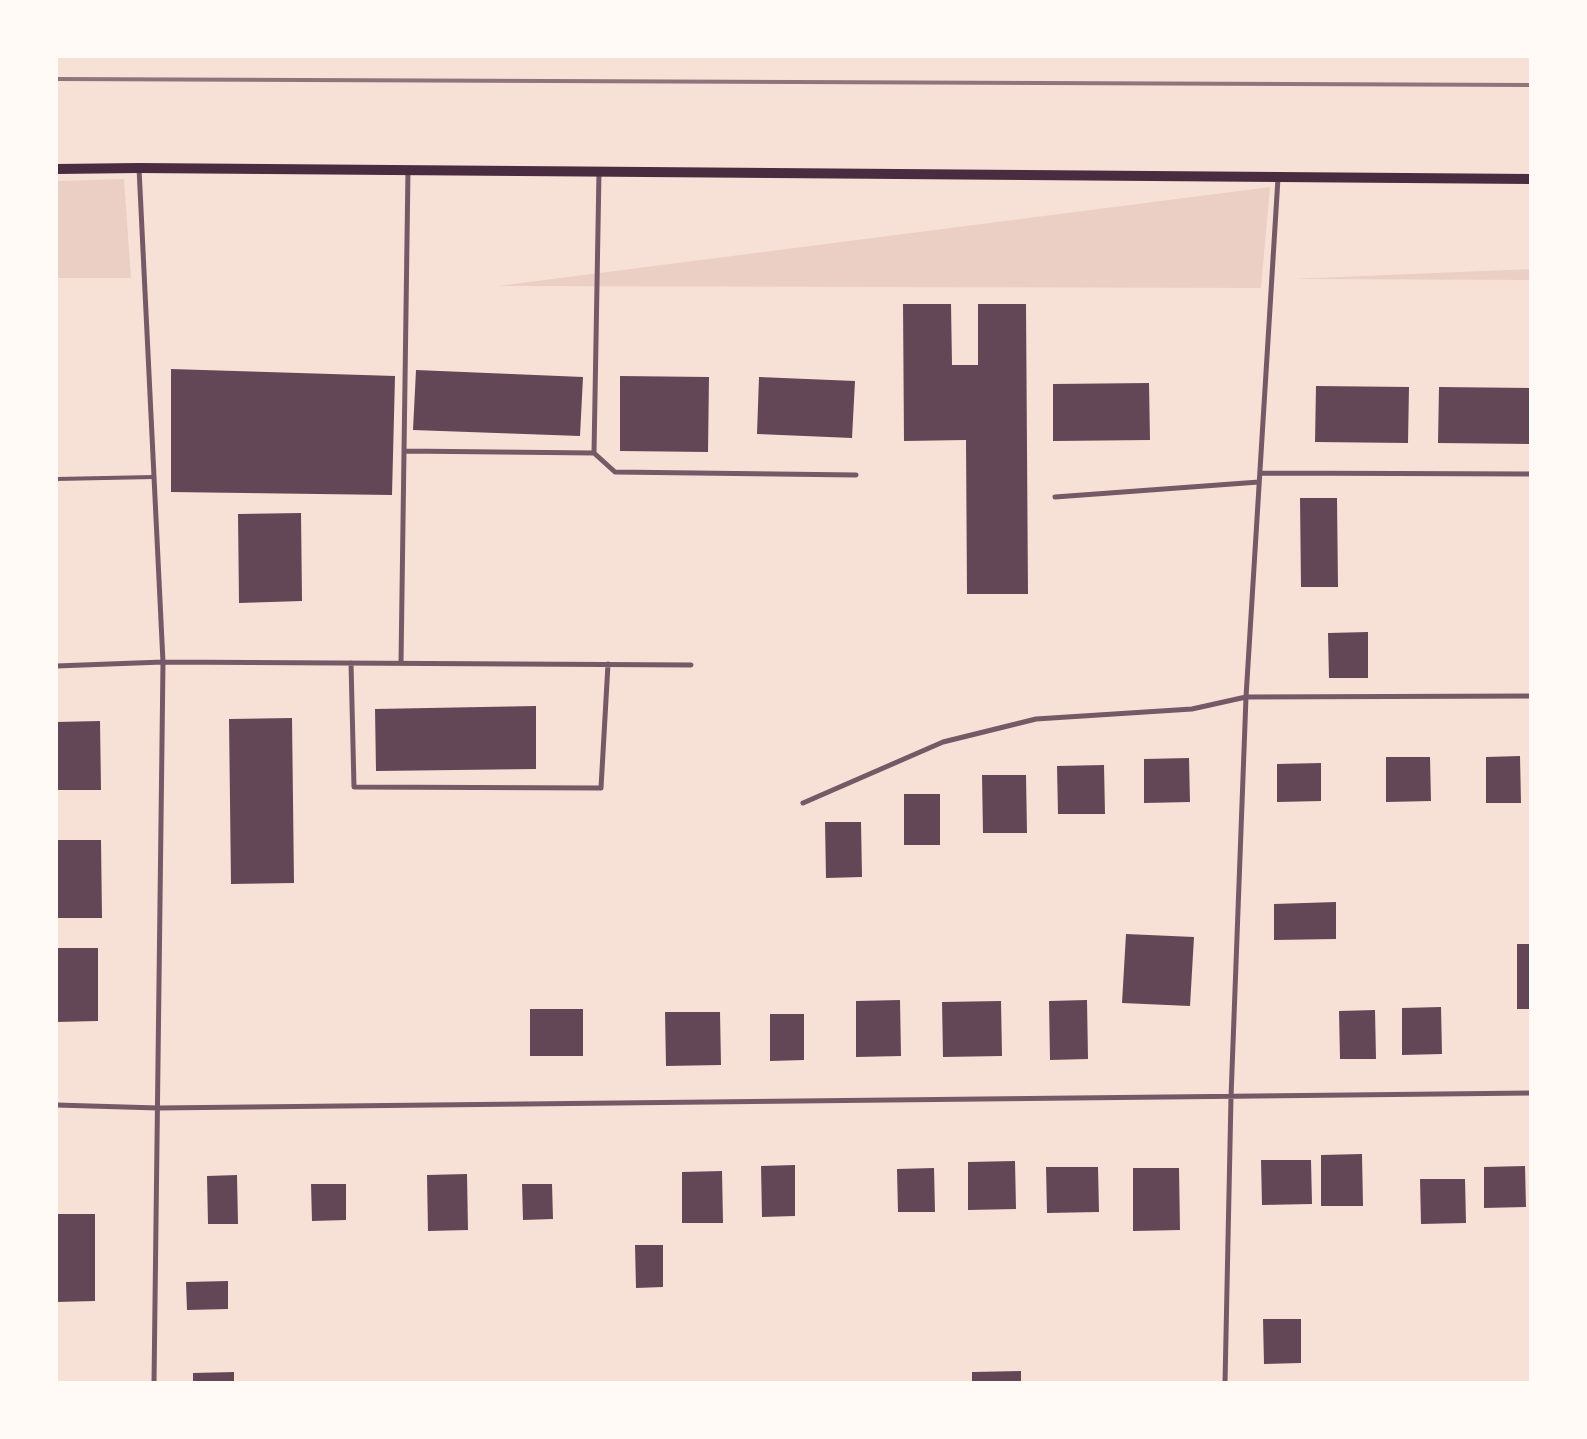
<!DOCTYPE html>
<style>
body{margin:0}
#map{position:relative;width:1587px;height:1439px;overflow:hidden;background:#f7e1d7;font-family:"Open Sans",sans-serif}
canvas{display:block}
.frame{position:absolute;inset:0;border:58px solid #fffaf5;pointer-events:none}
</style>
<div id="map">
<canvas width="1587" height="1439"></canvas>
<div class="frame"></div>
</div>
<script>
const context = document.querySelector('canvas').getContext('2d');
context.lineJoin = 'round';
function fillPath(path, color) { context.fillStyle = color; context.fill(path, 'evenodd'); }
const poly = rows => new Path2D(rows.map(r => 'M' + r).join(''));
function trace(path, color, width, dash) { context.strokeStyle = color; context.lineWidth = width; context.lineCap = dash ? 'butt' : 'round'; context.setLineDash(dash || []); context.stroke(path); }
fillPath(poly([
 [124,179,131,278,56,278,56,181],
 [1270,187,1261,288,498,286],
 [1531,269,1531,280,1291,279]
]), '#ebcfc5');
fillPath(poly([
 [903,304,951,304,952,365,978,365,978,304,1026,304,1028,594,967,594,966,440,904,441],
 [171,369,395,376,392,495,171,492],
 [416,370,583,377,580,436,413,430],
 [620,376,709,377,708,452,620,451],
 [759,377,855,381,852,438,757,434],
 [1149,383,1150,440,1053,441,1053,384],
 [1316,386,1409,387,1408,443,1315,442],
 [1439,387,1531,388,1531,444,1438,443],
 [1300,498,1337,498,1338,587,1301,587],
 [301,513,302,601,239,603,238,514],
 [1368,632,1368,678,1329,678,1328,633],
 [536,706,536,769,376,771,375,709],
 [292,718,294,883,231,884,229,719],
 [100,721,101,790,56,790,56,722],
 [1520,756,1521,803,1486,803,1486,757],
 [1386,757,1430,757,1431,801,1386,802],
 [1189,758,1190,802,1144,803,1144,759],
 [1321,763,1321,801,1277,802,1277,764],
 [1104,765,1105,814,1058,814,1057,766],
 [982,775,1026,775,1027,833,983,833],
 [904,794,940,794,940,845,904,845],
 [825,822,861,822,862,877,826,878],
 [56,840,101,840,102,918,56,918],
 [1336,902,1336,939,1274,940,1274,904],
 [1126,934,1194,937,1190,1006,1122,1003],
 [1517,944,1531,944,1531,1009,1517,1009],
 [56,948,98,948,98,1021,56,1022],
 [900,1000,901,1056,856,1057,856,1001],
 [1087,1000,1088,1059,1050,1060,1049,1001],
 [1001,1001,1002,1056,943,1057,942,1002],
 [1441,1007,1442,1054,1402,1055,1402,1008],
 [530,1009,583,1009,583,1056,530,1056],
 [1375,1010,1376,1059,1340,1059,1339,1011],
 [665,1012,720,1012,721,1065,666,1066],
 [770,1014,804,1014,804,1060,770,1061],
 [1362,1154,1363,1206,1321,1206,1321,1155],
 [1261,1160,1311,1160,1312,1204,1262,1205],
 [1015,1161,1016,1209,968,1210,968,1162],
 [795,1165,795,1216,762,1217,761,1166],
 [1525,1166,1526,1207,1484,1208,1484,1167],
 [1046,1167,1098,1167,1099,1212,1047,1213],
 [934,1168,935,1212,898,1212,897,1169],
 [1133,1168,1179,1168,1180,1230,1133,1231],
 [722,1171,723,1223,682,1223,682,1172],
 [467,1174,468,1230,428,1231,427,1175],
 [237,1175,238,1224,208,1224,207,1176],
 [1420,1179,1465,1179,1466,1223,1421,1224],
 [311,1184,346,1184,346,1220,312,1221],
 [522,1184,552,1184,553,1219,523,1220],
 [56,1214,95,1214,95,1301,56,1302],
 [635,1245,663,1245,663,1287,636,1288],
 [228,1281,228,1309,187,1310,186,1282],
 [1263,1319,1301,1319,1301,1363,1264,1364],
 [1021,1371,1021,1383,972,1383,972,1372],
 [234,1372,234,1383,193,1383,193,1373]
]), '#644757');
trace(poly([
 [56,479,154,477]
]), '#755966', 4);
trace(poly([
 [139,168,163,662,154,1383],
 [404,451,594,453,599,172],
 [594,453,615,472,856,475],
 [1260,473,1531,474],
 [1055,497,1259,482],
 [351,663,354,787,601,788,608,664],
 [401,663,408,170],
 [56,666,163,662,691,665],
 [803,803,943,742,1036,719,1192,709,1246,697,1531,696],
 [56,1105,158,1108,1531,1093],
 [1225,1383,1231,1097,1246,697,1278,178]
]), '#755966', 5);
trace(poly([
 [56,169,139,168,1531,179]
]), '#4a2c40', 10);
trace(poly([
 [56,79,1531,85]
]), '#8f747c', 4);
</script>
